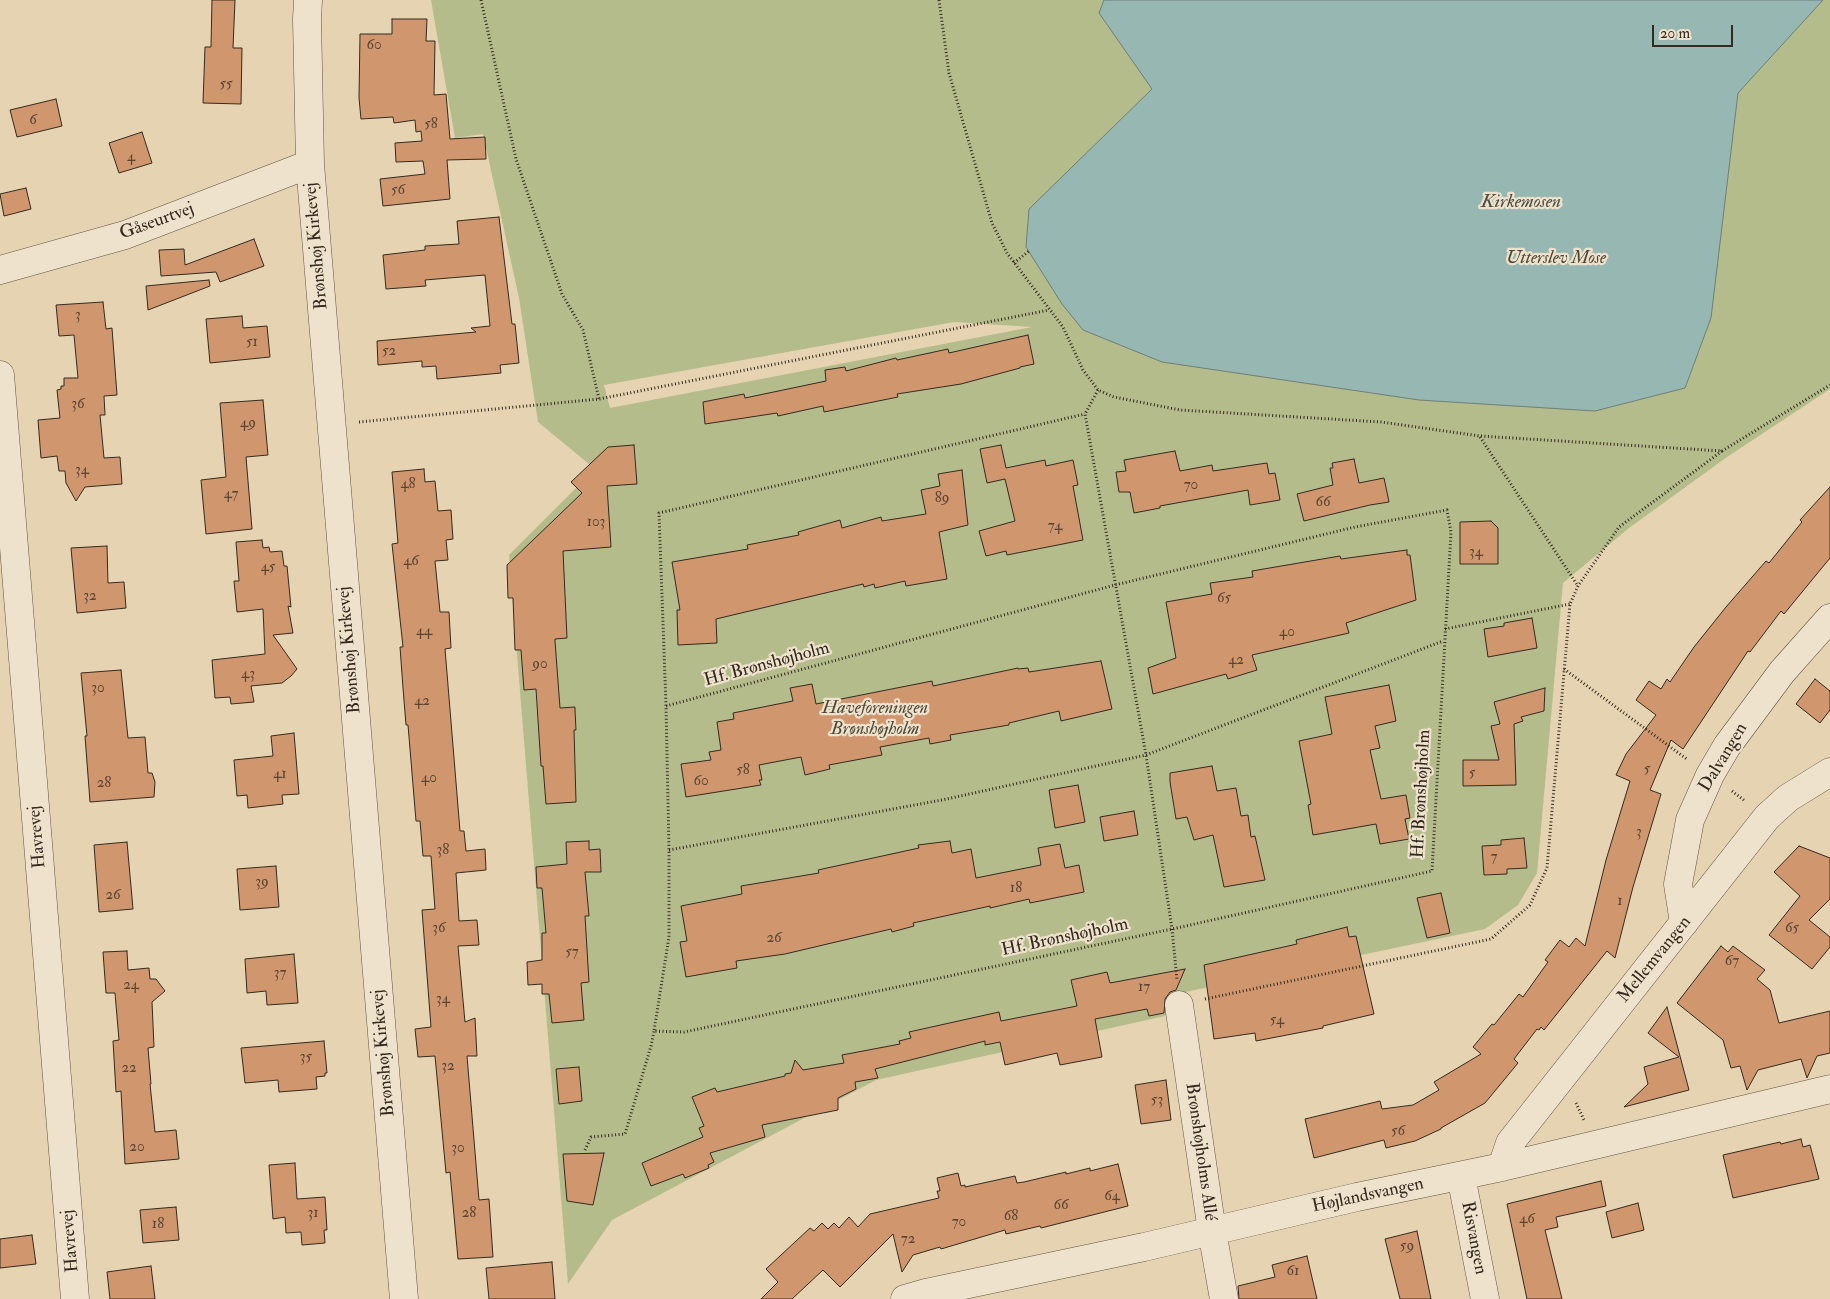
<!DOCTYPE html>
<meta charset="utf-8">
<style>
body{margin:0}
#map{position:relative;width:1830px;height:1299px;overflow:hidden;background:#e6d3b1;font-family:"IM FELL Double Pica",serif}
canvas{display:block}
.scale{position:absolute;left:1652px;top:25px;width:81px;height:22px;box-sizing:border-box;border:2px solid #332a20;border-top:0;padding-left:6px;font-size:15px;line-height:18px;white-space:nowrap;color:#332a20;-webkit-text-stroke:4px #efe2cc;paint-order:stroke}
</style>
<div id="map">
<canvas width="1830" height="1299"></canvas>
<div class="scale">20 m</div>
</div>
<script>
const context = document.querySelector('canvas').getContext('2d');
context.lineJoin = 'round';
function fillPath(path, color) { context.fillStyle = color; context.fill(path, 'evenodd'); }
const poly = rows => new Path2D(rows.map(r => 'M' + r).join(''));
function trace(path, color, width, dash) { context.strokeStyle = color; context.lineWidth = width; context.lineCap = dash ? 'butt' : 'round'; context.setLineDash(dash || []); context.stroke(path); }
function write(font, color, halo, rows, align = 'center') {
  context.font = font + ' "IM FELL Double Pica",serif'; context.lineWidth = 4.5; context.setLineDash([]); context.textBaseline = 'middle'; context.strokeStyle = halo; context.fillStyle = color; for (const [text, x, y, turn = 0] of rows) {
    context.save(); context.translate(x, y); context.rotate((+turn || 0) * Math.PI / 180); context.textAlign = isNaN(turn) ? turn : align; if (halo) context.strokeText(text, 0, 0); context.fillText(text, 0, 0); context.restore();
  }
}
fillPath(poly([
 [431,0,1830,0,1830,389,1727,457,1629,528,1563,583,1537,873,1518,905,1485,929,1176,994,1165,1016,876,1080,612,1220,568,1284,509,555,595,469,538,422,519,298,483,134,455,138],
 [954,322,1032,327,610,408,604,385]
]), '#b5bc8c');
const water = poly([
 [1104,0,1823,0,1738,93,1711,318,1685,388,1595,411,1419,400,1162,362,1083,330,1062,304,1026,247,1029,209,1152,89,1099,13,1104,0]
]);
fillPath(water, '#97b7b2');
trace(water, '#6f7f78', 1);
const building = poly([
 [212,0,235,0,233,48,242,48,241,104,203,103,205,47,211,47,212,0],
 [392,19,427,19,426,41,435,41,434,95,446,94,450,139,485,137,486,159,447,160,450,199,383,206,380,179,425,174,423,161,396,162,395,143,422,141,421,131,416,132,415,120,394,123,393,117,361,119,359,98,360,34,392,34,392,19],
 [56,99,62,126,17,137,10,110,56,99],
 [142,132,152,163,119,173,109,143,142,132],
 [26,188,31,209,4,216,0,194,26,188],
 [499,217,512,324,515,324,519,363,500,365,501,373,437,379,436,366,422,367,422,361,378,365,377,341,476,332,471,328,490,326,485,275,425,280,426,286,386,289,383,255,425,250,425,246,459,244,457,221,499,217],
 [254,239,264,266,220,282,216,272,161,276,159,250,184,249,185,265,254,239],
 [209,280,210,286,148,310,146,286,209,280],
 [103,302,106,329,112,328,117,395,104,396,105,415,100,415,104,458,120,457,122,484,85,487,76,501,66,483,65,471,59,471,57,456,41,458,38,420,60,418,57,390,61,389,61,386,64,386,64,378,78,378,74,335,59,336,56,305,103,302],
 [242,316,243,328,267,326,270,357,210,363,206,319,242,316],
 [1028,335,1034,364,1020,367,1020,368,961,384,897,394,898,397,824,412,823,406,778,416,777,413,705,424,703,402,744,394,745,398,826,381,825,370,845,367,846,371,896,358,897,360,948,349,949,353,1028,335],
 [263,400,268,455,246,457,252,529,206,534,201,480,226,477,220,403,263,400],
 [634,445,637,484,607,486,611,547,563,551,567,638,555,639,555,641,560,708,575,707,575,710,576,730,574,730,576,802,546,804,543,766,541,766,536,689,524,690,521,650,515,650,513,598,508,598,507,565,582,493,571,482,608,447,634,445],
 [1001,445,1006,468,1045,460,1046,466,1073,460,1078,485,1073,486,1083,540,1007,555,1006,551,986,556,979,531,1015,521,1005,479,987,483,980,449,1001,445],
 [1175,451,1180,471,1212,465,1213,471,1267,463,1269,474,1275,473,1280,500,1250,505,1248,490,1160,506,1160,508,1134,513,1130,492,1119,492,1116,472,1126,471,1124,460,1175,451],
 [1354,459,1359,483,1384,478,1389,502,1370,505,1304,521,1297,494,1333,485,1330,468,1333,468,1332,463,1354,459],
 [424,469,425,482,435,481,438,511,451,510,453,539,446,540,448,560,435,561,440,612,449,612,451,648,445,649,460,831,464,831,466,851,485,849,486,870,456,873,459,921,477,920,479,945,458,946,465,1022,475,1018,477,1056,467,1056,479,1200,489,1199,493,1257,458,1259,450,1172,446,1173,435,1056,418,1057,415,1029,431,1027,422,910,435,909,431,856,423,856,420,821,416,821,408,725,406,725,403,688,400,647,403,647,392,544,398,543,392,472,424,469],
 [962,470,968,525,939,532,947,579,906,586,905,581,875,588,874,584,864,587,863,584,716,619,717,643,678,645,677,610,680,610,672,562,748,549,747,545,799,535,798,532,840,520,842,528,881,517,882,521,926,514,921,490,940,486,938,474,962,470],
 [1830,487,1830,558,1784,614,1781,611,1750,652,1748,651,1683,749,1671,740,1650,790,1661,794,1633,887,1615,958,1607,951,1544,1030,1541,1027,1539,1030,1537,1029,1514,1059,1518,1063,1485,1103,1441,1128,1441,1129,1415,1141,1386,1148,1384,1140,1314,1158,1305,1119,1380,1101,1382,1109,1413,1105,1439,1090,1434,1082,1481,1054,1473,1047,1492,1024,1494,1025,1519,994,1523,997,1548,962,1545,960,1560,940,1569,947,1576,938,1585,946,1606,860,1630,781,1616,775,1626,754,1656,715,1636,700,1649,681,1661,689,1667,679,1670,682,1694,647,1726,607,1766,561,1769,563,1802,522,1800,520,1830,487],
 [1491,521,1498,528,1498,564,1460,564,1460,522,1491,521],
 [262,540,263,548,269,547,270,552,282,551,284,566,287,566,291,607,288,606,293,633,273,635,297,669,291,676,282,683,251,686,254,702,231,704,230,697,215,698,212,660,265,654,263,609,237,612,234,581,239,581,236,542,262,540],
 [107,546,108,583,124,582,126,608,77,613,71,548,107,546],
 [1407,550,1407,555,1410,555,1416,600,1346,623,1349,633,1252,655,1257,670,1228,679,1226,674,1153,694,1148,668,1176,658,1166,602,1212,594,1210,583,1253,577,1252,571,1340,556,1341,559,1407,550],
 [1532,618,1537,648,1488,657,1484,629,1504,626,1504,623,1532,618],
 [1101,661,1112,709,1061,721,1059,711,1009,723,1009,725,950,735,951,740,930,744,929,738,880,747,882,755,829,765,830,769,805,775,801,757,759,765,762,780,759,780,761,785,686,797,681,764,711,760,709,752,721,750,717,722,734,719,733,713,793,701,790,688,812,684,816,704,932,681,933,686,1018,668,1018,669,1028,668,1029,672,1101,661],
 [121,670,128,738,145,737,148,773,152,773,155,782,154,797,90,802,85,736,87,736,81,673,121,670],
 [1815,679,1830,691,1830,710,1820,723,1796,704,1815,679],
 [1389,685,1396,721,1375,726,1380,748,1370,750,1381,799,1406,795,1410,818,1405,819,1409,839,1380,844,1376,824,1313,835,1308,805,1311,804,1299,741,1332,734,1325,697,1389,685],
 [1545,688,1544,711,1521,717,1523,721,1514,724,1516,785,1463,786,1463,760,1499,760,1491,726,1500,724,1494,702,1545,688],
 [294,733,299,794,282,795,283,804,248,808,247,795,237,796,234,760,273,756,271,736,294,733],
 [1212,766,1217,791,1236,788,1241,816,1248,815,1251,837,1255,836,1265,880,1224,887,1213,835,1194,840,1187,817,1176,819,1170,782,1170,773,1212,766],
 [1078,785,1085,822,1055,828,1049,790,1078,785],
 [1134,811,1138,835,1104,841,1100,817,1134,811],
 [1524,838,1527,868,1507,869,1507,874,1484,875,1482,846,1501,845,1501,840,1524,838],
 [589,841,589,850,600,849,601,872,585,872,589,916,585,916,589,982,581,983,584,1020,552,1023,549,994,542,994,542,984,528,985,527,962,542,960,542,933,546,933,542,888,537,888,536,867,567,864,566,842,589,841],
 [950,841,952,853,971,849,976,878,1041,865,1038,848,1060,844,1065,868,1079,865,1084,892,1030,903,1029,899,990,908,990,906,913,923,914,926,892,932,891,929,785,954,736,961,737,968,686,977,680,942,687,941,681,906,742,894,741,886,819,873,818,870,919,848,918,845,950,841],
 [127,842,133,909,99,912,94,845,127,842],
 [1799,846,1830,858,1830,899,1809,920,1830,937,1830,947,1812,969,1769,935,1800,896,1774,872,1799,846],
 [276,866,279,907,240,910,237,869,276,866],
 [1441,893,1450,933,1427,938,1417,898,1441,893],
 [1347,927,1349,937,1356,936,1374,1014,1323,1026,1323,1028,1256,1041,1255,1033,1214,1039,1204,965,1297,944,1296,940,1347,927],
 [1721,946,1728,952,1733,946,1765,970,1757,979,1770,990,1779,1023,1830,1011,1830,1053,1817,1056,1807,1078,1801,1059,1758,1070,1747,1090,1740,1066,1731,1068,1723,1040,1677,1003,1721,946],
 [127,951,128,970,149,968,150,979,156,979,165,991,152,1002,154,1047,148,1048,151,1084,150,1084,155,1132,176,1130,179,1159,125,1164,121,1091,116,1092,113,1041,119,1040,115,993,106,993,103,952,127,951],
 [294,954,298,1003,267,1005,266,991,247,993,245,959,294,954],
 [1185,969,1176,990,1170,992,1165,999,1164,1013,1149,1016,1147,1009,1095,1019,1102,1057,1060,1065,1057,1053,1005,1065,1000,1042,985,1045,985,1041,875,1069,878,1078,855,1082,856,1089,838,1098,838,1110,762,1125,765,1137,710,1153,714,1162,708,1165,709,1168,685,1178,683,1174,651,1186,642,1163,703,1137,699,1128,704,1126,692,1097,715,1088,717,1092,785,1076,785,1074,791,1073,795,1060,803,1070,844,1063,842,1055,900,1044,899,1041,911,1038,909,1032,999,1012,1001,1021,1077,1006,1071,980,1107,972,1110,983,1185,969],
 [1667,1007,1689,1090,1624,1107,1648,1084,1644,1067,1679,1057,1648,1033,1667,1007],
 [324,1041,327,1073,325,1073,325,1076,316,1077,317,1089,279,1092,278,1080,245,1083,241,1048,324,1041],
 [579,1067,582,1101,559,1104,556,1069,579,1067],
 [1166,1080,1171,1120,1141,1124,1135,1085,1166,1080],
 [1801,1139,1803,1147,1810,1145,1819,1179,1733,1198,1723,1155,1780,1142,1781,1144,1801,1139],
 [604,1153,593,1205,567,1201,563,1154,604,1153],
 [295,1163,297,1199,325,1197,327,1230,324,1230,325,1243,302,1245,301,1232,286,1233,285,1217,273,1219,269,1165,295,1163],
 [1118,1164,1128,1206,1041,1228,1040,1226,1006,1234,1005,1230,941,1249,940,1247,913,1255,902,1272,893,1234,840,1287,823,1270,792,1299,761,1299,778,1282,766,1269,810,1228,814,1231,822,1223,828,1229,834,1223,839,1228,849,1217,858,1227,870,1214,939,1198,937,1191,940,1191,937,1178,958,1173,961,1186,965,1185,965,1187,1015,1176,1017,1183,1024,1182,1066,1172,1066,1174,1090,1168,1090,1171,1118,1164],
 [1601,1181,1606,1206,1556,1217,1558,1227,1545,1230,1562,1299,1527,1299,1507,1204,1601,1181],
 [1638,1203,1644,1230,1612,1238,1606,1212,1638,1203],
 [176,1207,179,1240,143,1243,140,1210,176,1207],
 [1417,1231,1431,1299,1400,1299,1385,1239,1417,1231],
 [32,1235,36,1264,0,1268,0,1239,32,1235],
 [1307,1256,1317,1299,1239,1299,1238,1286,1275,1277,1272,1265,1307,1256],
 [552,1262,555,1299,489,1299,486,1268,552,1262],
 [151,1266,155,1299,110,1299,107,1272,151,1266]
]);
fillPath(building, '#d0976e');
trace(building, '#332a20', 1);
const minor = poly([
 [308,0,307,19,310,164,404,1299],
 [0,270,125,235,310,164],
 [0,375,75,1299],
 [1684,923,1678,884,1690,820,1710,775,1727,746,1782,672,1830,618],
 [1179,1005,1212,1231,1224,1299],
 [1502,1167,1510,1143,1767,817,1788,798,1830,772],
 [1461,1176,1485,1299],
 [905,1299,926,1293,1144,1247,1357,1197,1502,1167,1830,1089]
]);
trace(minor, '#605444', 29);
trace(poly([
 [481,0,516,159,562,294,583,330,599,399],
 [939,0,949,73,992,223,1007,253,1063,327,1083,370,1098,390,1114,397,1180,410,1381,422,1480,436,1722,451,1830,385],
 [1014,263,1029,251],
 [1098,390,1085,414,1146,755,1172,929,1177,980],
 [359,422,599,399,1049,310],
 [1480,437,1578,586],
 [1445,629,1570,604],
 [1564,669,1688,760],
 [666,706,1115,585,1355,527,1447,510,1451,532,1432,871,1172,929,684,1032,654,1031,669,937,669,850,666,706,659,513,1085,414],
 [1732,791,1745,801],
 [669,850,942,800,1146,755,1443,641],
 [1205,999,1491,939,1530,905,1547,868,1570,604,1578,586,1619,527,1722,451],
 [1576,1103,1584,1120],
 [585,1150,591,1137,625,1134,651,1046,654,1031]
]), '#332a20', 3, [1, 2.5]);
trace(minor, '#efe2cc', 28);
write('15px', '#5a4534', null, [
 ["60",374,46],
 ["55",226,85],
 ["6",33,121],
 ["58",431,125],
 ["4",131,158],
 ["56",398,191],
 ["3",78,316],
 ["51",252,343],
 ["52",389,352],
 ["36",78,405],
 ["49",248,424],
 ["34",82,471],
 ["48",408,485],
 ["70",1191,486],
 ["47",231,495],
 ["89",942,499],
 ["66",1323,503],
 ["103",596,523],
 ["74",1055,527],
 ["34",1476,553],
 ["46",411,562],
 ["45",268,568],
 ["32",90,597],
 ["65",1224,599],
 ["44",424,632],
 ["40",1287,633],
 ["42",1236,661],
 ["90",540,665],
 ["43",248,675],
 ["30",98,689],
 ["42",422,702],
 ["5",1647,770],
 ["58",743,771],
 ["5",1472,774],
 ["41",280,775],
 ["40",429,779],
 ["60",701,782],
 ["28",104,784],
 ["3",1639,833],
 ["38",443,851],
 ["7",1494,858],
 ["39",262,883],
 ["18",1016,889],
 ["26",113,896],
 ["1",1620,902],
 ["36",439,929],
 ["65",1792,929],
 ["26",774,939],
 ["57",572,953],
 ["67",1732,962],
 ["37",280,974],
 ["24",131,986],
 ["17",1144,988],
 ["34",443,1000],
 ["54",1277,1021],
 ["35",306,1058],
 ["32",448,1067],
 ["22",129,1069],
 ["53",1157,1101],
 ["56",1398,1132],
 ["20",137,1148],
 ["30",458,1149],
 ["64",1112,1197],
 ["66",1061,1206],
 ["31",313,1214],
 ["28",469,1214],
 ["68",1011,1217],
 ["46",1527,1220],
 ["70",959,1223],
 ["18",158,1225],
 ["72",908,1240],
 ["59",1407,1247],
 ["61",1293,1272]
]);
write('18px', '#332a20', '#efe2cc', [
 ["Gåseurtvej",157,222,-20],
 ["Brønshøj Kirkevej",317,246,-95],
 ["Brønshøj Kirkevej",350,650,-95],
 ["Hf. Brønshøjholm",767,665,-15],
 ["Dalvangen",1724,758,-59],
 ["Hf. Brønshøjholm",1422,794,-87],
 ["Havrevej",38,837,-95],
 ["Hf. Brønshøjholm",1065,938,-12],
 ["Mellemvangen",1655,960,-51],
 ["Brønshøj Kirkevej",384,1053,-95],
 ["Brønshøjholms Allé",1200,1152,82],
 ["Højlandsvangen",1368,1196,-12],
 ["Risvangen",1473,1238,79],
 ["Havrevej",71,1241,-95]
]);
write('italic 18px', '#4d4736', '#efe2cc', [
 ["Utterslev Mose",1556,259],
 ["Haveforeningen",875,709],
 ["Brønshøjholm",875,730]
]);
write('italic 19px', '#4c4d44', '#efe2cc', [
 ["Kirkemosen",1521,203]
]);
</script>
